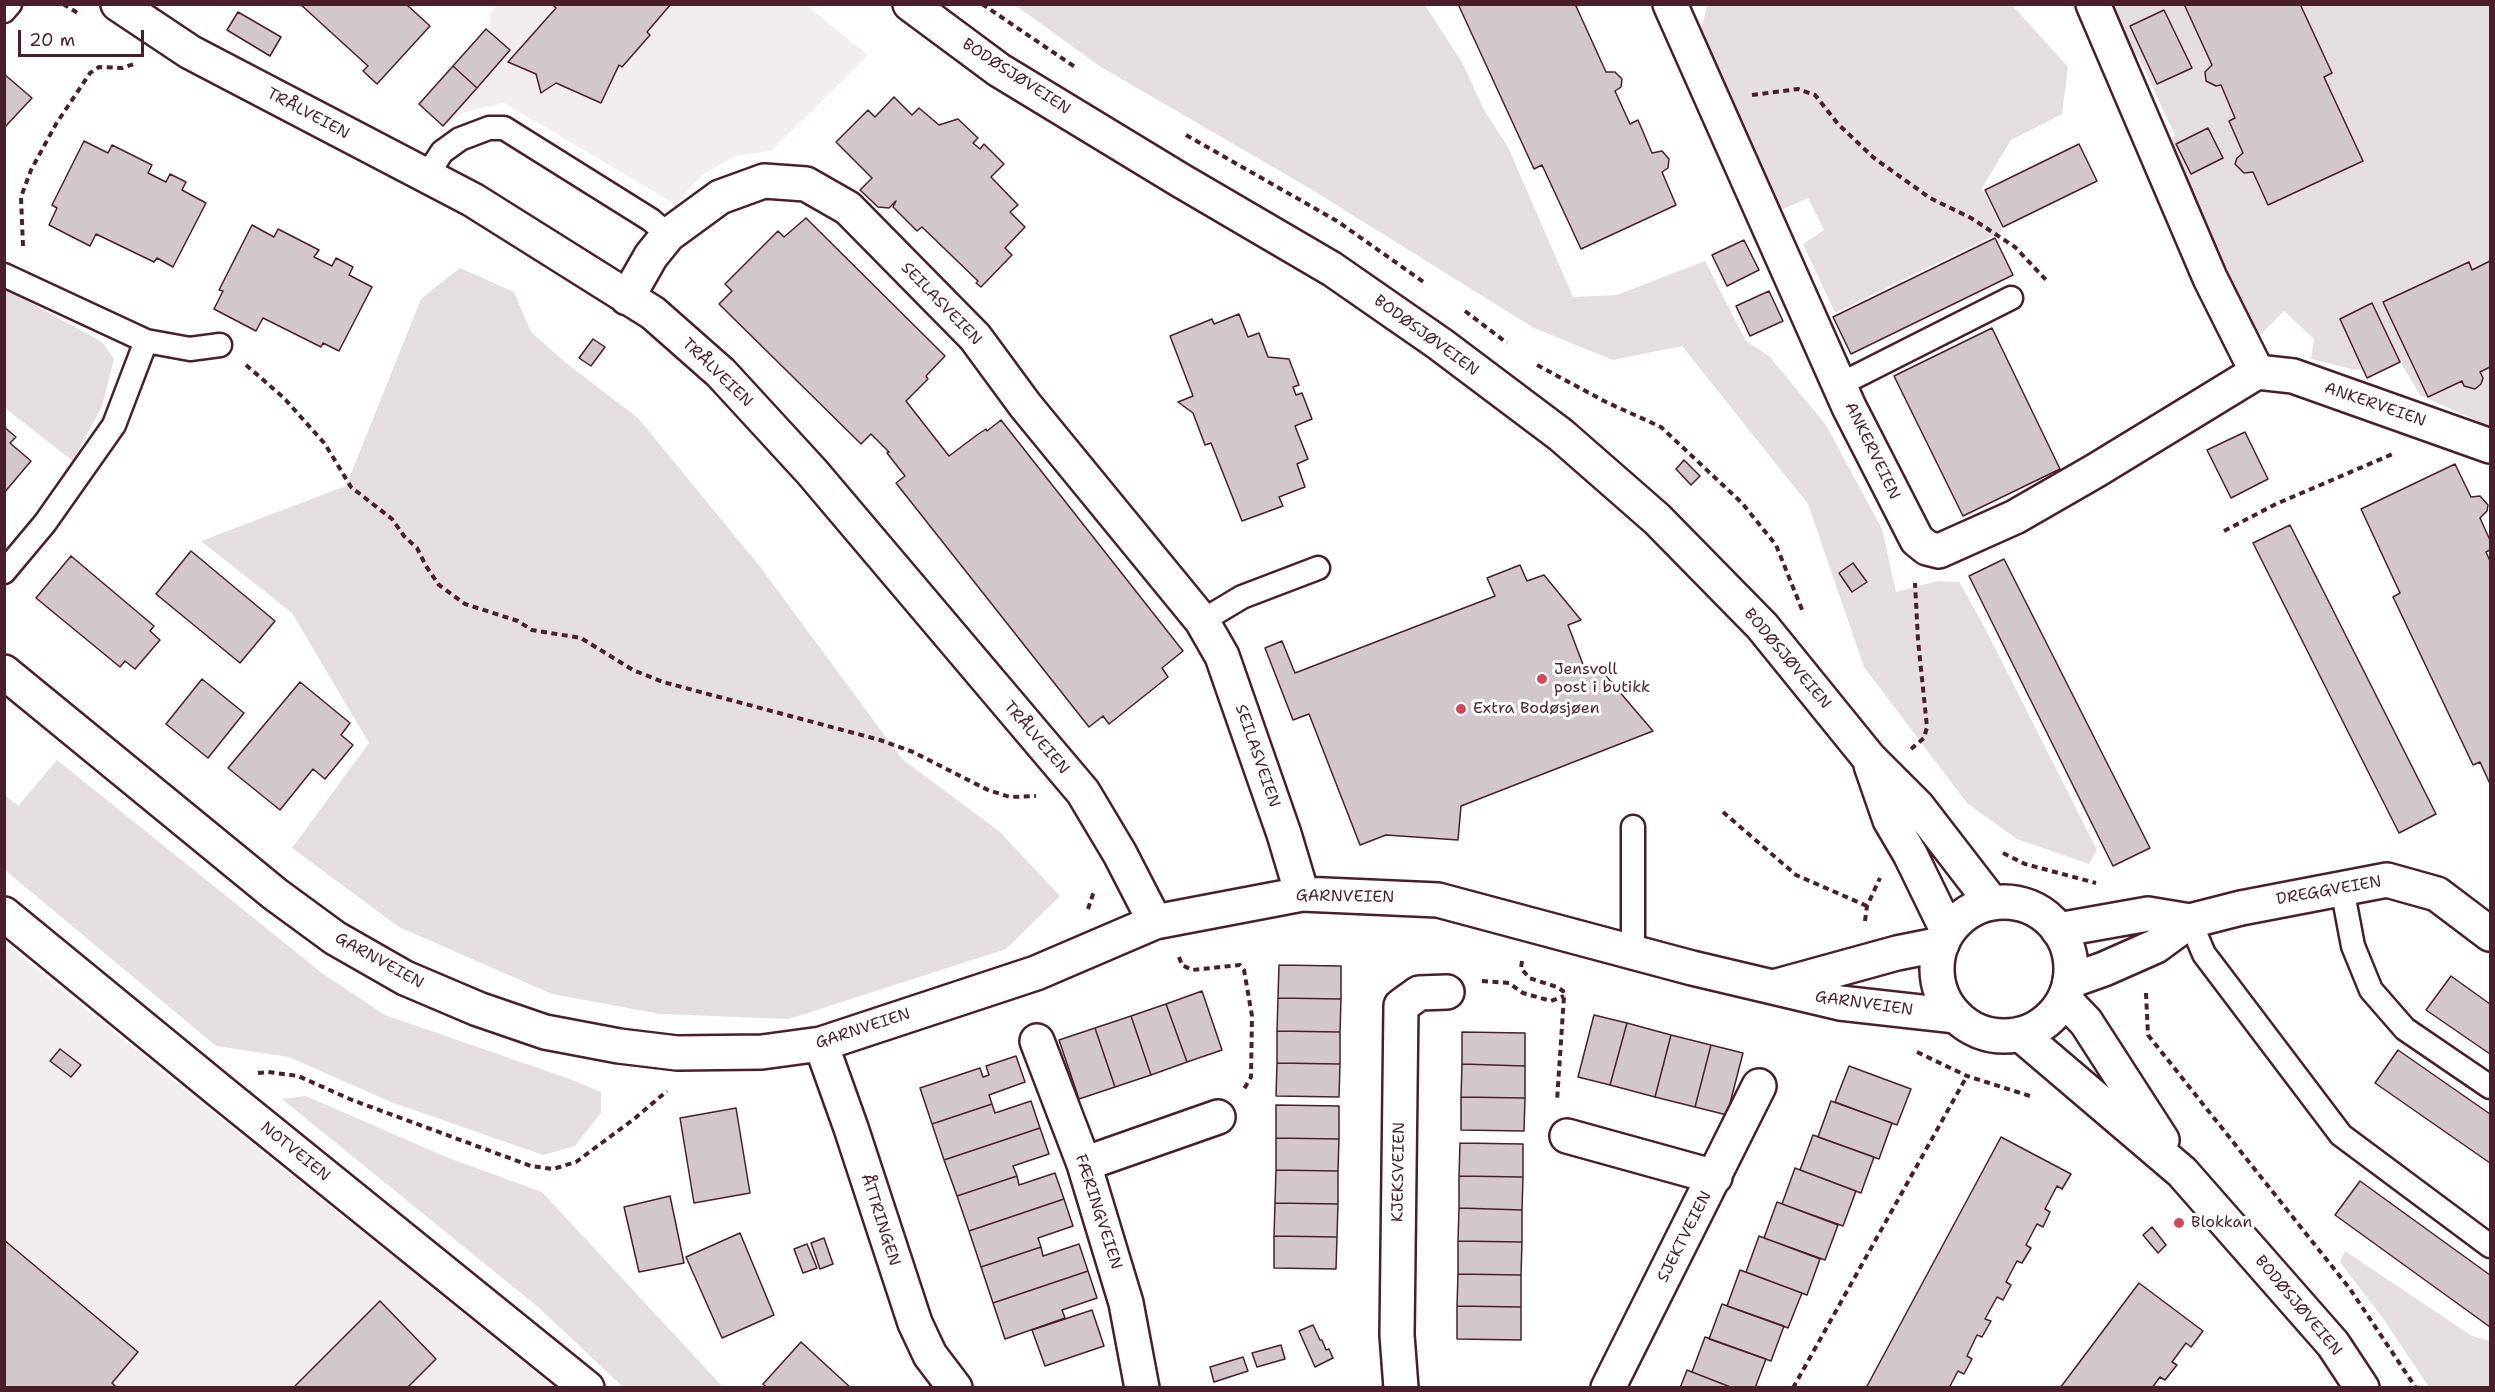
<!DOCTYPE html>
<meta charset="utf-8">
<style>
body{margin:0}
#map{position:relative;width:2495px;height:1392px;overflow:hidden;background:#fff;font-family:"Shantell Sans",sans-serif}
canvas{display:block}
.frame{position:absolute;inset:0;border:6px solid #4a1f2b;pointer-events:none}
.scale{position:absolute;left:18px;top:30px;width:126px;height:27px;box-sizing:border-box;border:3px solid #4a1f2b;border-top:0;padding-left:8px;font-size:18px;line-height:21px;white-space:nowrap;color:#4a1f2b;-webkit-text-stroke:4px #fff;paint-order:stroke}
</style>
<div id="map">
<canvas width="2495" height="1392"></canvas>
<div class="frame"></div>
<div class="scale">20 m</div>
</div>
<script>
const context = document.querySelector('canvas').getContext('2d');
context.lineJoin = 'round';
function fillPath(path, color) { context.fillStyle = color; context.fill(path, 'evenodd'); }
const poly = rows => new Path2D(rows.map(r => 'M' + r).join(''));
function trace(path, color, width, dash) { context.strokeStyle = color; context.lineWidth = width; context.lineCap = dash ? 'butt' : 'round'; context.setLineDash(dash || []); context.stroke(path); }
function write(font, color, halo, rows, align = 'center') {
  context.font = font + ' "Shantell Sans",sans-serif'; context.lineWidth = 6; context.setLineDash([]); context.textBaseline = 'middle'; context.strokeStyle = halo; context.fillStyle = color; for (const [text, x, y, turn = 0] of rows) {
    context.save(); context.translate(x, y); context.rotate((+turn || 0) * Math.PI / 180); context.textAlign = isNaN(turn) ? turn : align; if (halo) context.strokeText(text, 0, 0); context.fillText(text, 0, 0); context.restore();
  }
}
fillPath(poly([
 [496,5,806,5,868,55,771,151,735,156,704,174,675,204,504,103,465,112,443,126,419,105,486,29,489,31,490,15],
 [4,943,175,1082,556,1387,5,1387]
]), '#f2eeef');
fillPath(poly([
 [1015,5,1425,5,1463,64,1484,110,1508,147,1573,297,1617,295,1705,261,1746,341,1769,356,1826,425,1882,529,1896,592,1938,581,1959,582,1983,624,2097,850,2089,864,2017,839,1967,803,1864,667,1808,504,1682,346,1613,360,1534,328,1309,188,1101,67],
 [1707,5,2012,5,2068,67,2062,114,2011,140,1982,188,2003,231,1835,313,1803,244,1824,230,1808,198,1781,210,1695,33,1702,27],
 [2105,5,2490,5,2490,427,2420,395,2401,363,2355,370,2311,359,2314,339,2284,311,2258,337,2168,145,2175,135,2138,56,2129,58],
 [460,268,514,292,531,332,566,363,638,418,761,568,902,759,1000,832,1060,896,1006,949,789,1019,660,1014,552,994,399,927,292,848,369,743,292,613,201,541,346,486,421,299],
 [4,288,102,342,114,359,102,406,73,461,5,408],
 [57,760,322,973,385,1015,567,1078,601,1092,601,1113,575,1146,543,1155,391,1102,289,1057,216,1046,5,870,5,795,18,806],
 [306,1096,446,1157,542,1192,723,1387,623,1387,538,1307,282,1099],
 [2345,1251,2472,1336,2490,1341,2490,1387,2429,1387,2382,1317,2340,1262]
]), '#e5dee0');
const building = poly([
 [300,4,406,4,430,26,377,84,363,71,368,66,300,4],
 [552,4,671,4,647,32,650,35,622,67,619,65,601,103,556,83,541,93,536,74,508,62,556,8,552,4],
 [1458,4,1581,4,1576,6,1606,72,1615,72,1622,79,1621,87,1615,91,1630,124,1638,120,1652,153,1662,151,1669,159,1668,168,1662,172,1676,205,1581,249,1542,165,1534,169,1458,4],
 [2184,4,2300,4,2332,73,2324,77,2363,161,2268,205,2253,172,2244,173,2235,164,2237,158,2243,153,2229,121,2235,118,2221,85,2216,86,2206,81,2205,72,2212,65,2184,4],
 [2164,10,2192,68,2157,84,2130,26,2164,10],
 [238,12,281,37,270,56,227,30,238,12],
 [486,29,510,50,477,88,453,66,486,29],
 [453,66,477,88,443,126,419,104,453,66],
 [4,74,32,98,4,128,4,74],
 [894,97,912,115,919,108,939,125,958,119,978,138,973,143,980,149,984,144,1004,164,991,177,1018,205,1010,212,1025,227,1005,248,1012,255,981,287,976,283,978,281,922,227,917,231,893,207,896,201,889,208,878,207,860,190,872,178,836,142,868,110,875,117,894,97],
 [2208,128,2223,158,2191,174,2176,144,2208,128],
 [84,141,108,153,112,145,152,165,148,173,166,182,170,174,186,182,182,190,206,203,173,267,157,258,154,262,96,234,90,246,49,225,57,208,52,205,84,141],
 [2079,144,2097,181,2003,227,1985,190,2079,144],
 [806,218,945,356,926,376,928,379,906,401,949,456,977,435,986,429,987,431,1001,420,1183,651,1162,668,1168,677,1109,724,1103,716,1089,727,896,483,905,476,887,453,889,452,871,434,861,444,719,304,732,291,725,284,778,231,784,237,806,218],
 [252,225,274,237,278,229,319,250,314,257,332,266,336,258,353,267,349,275,372,287,339,351,323,343,321,347,263,318,256,331,214,309,223,291,219,290,252,225],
 [1995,238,2013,275,1851,354,1833,317,1995,238],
 [1744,240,1759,270,1727,286,1712,255,1744,240],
 [2490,261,2490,367,2480,372,2483,378,2481,384,2475,389,2464,386,2462,381,2428,397,2383,302,2469,262,2472,270,2490,261],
 [1769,291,1783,321,1750,336,1736,306,1769,291],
 [2372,303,2400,362,2367,378,2340,319,2372,303],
 [1239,314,1248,337,1259,333,1268,357,1289,359,1299,385,1293,387,1296,395,1302,393,1312,419,1295,426,1308,459,1297,464,1305,487,1279,497,1283,506,1242,521,1211,443,1205,445,1193,413,1178,402,1193,396,1170,336,1212,319,1214,324,1239,314],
 [1992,328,2060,469,1963,516,1894,376,1992,328],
 [593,339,605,347,591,366,579,358,593,339],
 [4,427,16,437,10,443,31,461,4,493,4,427],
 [2245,432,2268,479,2231,498,2207,450,2245,432],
 [1684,460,1700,476,1691,485,1676,469,1684,460],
 [2455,464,2471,497,2480,496,2488,505,2487,511,2480,518,2490,540,2490,550,2486,552,2490,561,2490,784,2480,762,2473,765,2393,597,2400,593,2361,509,2455,464],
 [2290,525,2436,814,2399,833,2253,543,2290,525],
 [191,551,275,621,240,663,156,594,191,551],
 [71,556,154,626,150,631,160,640,135,669,125,661,120,667,36,598,71,556],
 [2004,559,2150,848,2113,866,1969,576,2004,559],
 [1853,563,1867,582,1852,592,1839,573,1853,563],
 [1520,565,1527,581,1544,575,1581,620,1568,625,1587,675,1600,669,1653,731,1461,806,1458,840,1386,835,1360,845,1309,714,1293,720,1265,648,1282,641,1295,673,1495,596,1487,578,1520,565],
 [202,679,244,713,208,758,166,724,202,679],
 [300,682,350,723,341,735,353,745,325,779,313,769,280,810,228,768,300,682],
 [1279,965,1341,966,1341,999,1278,998,1279,965],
 [2451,976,2490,1004,2490,1054,2426,1010,2451,976],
 [1202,991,1222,1050,1187,1062,1166,1004,1202,991],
 [1278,998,1341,999,1340,1032,1277,1031,1278,998],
 [1166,1004,1187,1062,1151,1075,1131,1016,1166,1004],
 [1594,1015,1627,1023,1610,1085,1578,1077,1594,1015],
 [1131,1016,1151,1075,1115,1087,1095,1028,1131,1016],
 [1627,1023,1671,1035,1655,1097,1610,1085,1627,1023],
 [1095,1028,1115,1087,1079,1099,1059,1040,1095,1028],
 [1277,1031,1340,1032,1340,1064,1277,1063,1277,1031],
 [1462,1032,1525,1033,1525,1066,1462,1064,1462,1032],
 [1671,1035,1711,1045,1695,1107,1655,1097,1671,1035],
 [1711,1045,1743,1053,1727,1115,1695,1107,1711,1045],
 [60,1049,81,1065,71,1077,50,1061,60,1049],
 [2398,1050,2490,1114,2490,1163,2375,1083,2398,1050],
 [1016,1056,1025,1082,989,1095,992,1104,932,1124,920,1088,980,1068,983,1077,989,1075,986,1066,1016,1056],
 [1277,1063,1340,1064,1339,1097,1276,1096,1277,1063],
 [1462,1064,1525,1066,1525,1098,1461,1097,1462,1064],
 [1849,1066,1911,1089,1897,1125,1835,1102,1849,1066],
 [1461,1097,1525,1098,1524,1131,1461,1130,1461,1097],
 [1031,1101,1040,1128,944,1160,932,1124,992,1104,995,1113,1031,1101],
 [1831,1101,1892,1123,1879,1159,1818,1137,1831,1101],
 [1276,1105,1339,1106,1339,1139,1276,1138,1276,1105],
 [736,1108,750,1193,694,1203,680,1118,736,1108],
 [1040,1128,1049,1154,1013,1166,1017,1176,957,1196,944,1160,1040,1128],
 [1813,1135,1874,1157,1861,1193,1800,1170,1813,1135],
 [2001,1137,2071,1174,2062,1189,2057,1186,2045,1209,2050,1212,2043,1227,2037,1224,2026,1245,2031,1248,2022,1263,2017,1261,2006,1282,2011,1285,2003,1300,1997,1297,1985,1319,1991,1321,1982,1337,1977,1335,1967,1356,1972,1359,1964,1374,1958,1371,1949,1388,1866,1388,2001,1137],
 [1276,1138,1339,1139,1338,1171,1276,1170,1276,1138],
 [1460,1143,1523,1144,1523,1177,1459,1176,1460,1143],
 [1795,1168,1856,1191,1843,1226,1782,1204,1795,1168],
 [1276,1170,1338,1171,1338,1204,1275,1203,1276,1170],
 [1055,1173,1064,1199,969,1231,957,1196,1017,1176,1019,1185,1055,1173],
 [1459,1176,1523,1177,1522,1210,1459,1208,1459,1176],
 [2360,1181,2490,1275,2490,1327,2335,1215,2360,1181],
 [670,1196,684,1263,639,1272,624,1207,670,1196],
 [1064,1199,1073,1226,1038,1238,1041,1247,981,1267,969,1231,1064,1199],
 [1777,1202,1838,1225,1825,1260,1764,1238,1777,1202],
 [1275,1203,1338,1204,1337,1237,1274,1236,1275,1203],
 [1459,1208,1522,1210,1522,1242,1458,1241,1459,1208],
 [2152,1227,2166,1245,2158,1253,2143,1235,2152,1227],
 [740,1233,774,1315,722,1338,686,1257,740,1233],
 [1274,1236,1337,1237,1336,1269,1274,1268,1274,1236],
 [1759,1236,1820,1259,1807,1295,1746,1272,1759,1236],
 [824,1238,833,1264,820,1269,811,1243,824,1238],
 [4,1240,138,1352,112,1383,117,1388,4,1388,4,1240],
 [1458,1241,1522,1242,1521,1275,1458,1274,1458,1241],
 [807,1244,817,1268,803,1273,794,1249,807,1244],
 [1079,1244,1088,1271,993,1303,981,1267,1041,1247,1043,1256,1079,1244],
 [1740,1270,1802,1293,1788,1328,1727,1306,1740,1270],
 [1088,1271,1097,1298,1062,1310,1065,1318,1005,1339,993,1303,1088,1271],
 [1458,1274,1521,1275,1521,1307,1457,1306,1458,1274],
 [2139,1283,2203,1331,2191,1347,2186,1343,2172,1362,2177,1365,2165,1380,2160,1377,2152,1388,2060,1388,2139,1283],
 [380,1301,436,1359,407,1388,293,1388,380,1301],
 [1722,1304,1784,1326,1771,1361,1709,1339,1722,1304],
 [1457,1306,1521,1307,1521,1340,1457,1339,1457,1306],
 [1092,1310,1104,1346,1045,1366,1032,1330,1092,1310],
 [1313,1325,1320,1340,1322,1340,1326,1350,1329,1349,1333,1358,1315,1367,1299,1331,1313,1325],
 [1705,1337,1766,1359,1755,1388,1733,1388,1692,1372,1705,1337],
 [801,1342,851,1388,767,1388,763,1384,801,1342],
 [1281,1345,1285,1359,1257,1367,1252,1353,1281,1345],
 [1243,1357,1248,1371,1214,1382,1210,1367,1243,1357],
 [1687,1370,1692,1372,1733,1388,1680,1388,1687,1370]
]);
fillPath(building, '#d2c7cb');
trace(building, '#4a1f2b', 1.5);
const lane = poly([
 [4,11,10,4],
 [426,177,442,152,460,139,489,128,504,128,651,220,668,235],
 [4,275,146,341,114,425,45,523,4,572],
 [146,341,190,349,220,345],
 [1839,385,2011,298],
 [1202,621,1242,597,1318,568],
 [1633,827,1633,952],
 [2342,888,2353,946,2371,990,2405,1029,2490,1087],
 [2190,921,2204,954,2341,1135,2490,1246]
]);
const street = poly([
 [118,4,190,52,473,200,653,313,721,373,812,472,1083,792,1120,854,1155,922],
 [1670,4,1849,407,1917,540,1927,548,1939,551,2015,517,2095,471,2257,372],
 [2093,4,2210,278,2257,372,2293,376,2490,446],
 [627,298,651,256,668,235,720,197,764,181,806,184,848,208,975,337,1025,405,1202,621,1222,656,1284,834,1302,894],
 [4,672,275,894,335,938,405,978,478,1009,545,1032,619,1046,677,1053,762,1052,821,1044,1036,973,1155,922,1302,894,1438,900,1692,968,1840,1003,1956,1016],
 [4,914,221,1092,587,1388],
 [2058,930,2148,914,2190,921],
 [2070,981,2104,969,2156,946,2190,921,2241,908,2387,880,2437,894,2490,934],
 [1777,986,1897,953,1942,944],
 [1037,1041,1084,1164,1126,1303,1142,1388],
 [821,1044,851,1128,915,1323,930,1355,955,1388],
 [1567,1136,1715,1177],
 [1084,1164,1218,1117],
 [1401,1388,1397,1335,1401,1006,1419,993,1447,992],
 [1608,1388,1759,1086]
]);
const secondary = poly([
 [910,4,999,70,1180,180,1332,269,1440,344,1561,435,1657,519,1762,626,1869,758,1918,807,1992,903],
 [1871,765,1890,820,1910,854,1948,932],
 '1937 969a67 67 0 1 1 134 0a67 67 0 1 1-134 0Z',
 [2064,999,2086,1022,2162,1140],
 [2020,1034,2182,1172,2333,1344,2362,1388]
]);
trace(lane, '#4a1f2b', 27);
trace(street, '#4a1f2b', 38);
trace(secondary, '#4a1f2b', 38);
trace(poly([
 [63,4,81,15],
 [982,4,1075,67],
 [1752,95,1798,89,1815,95,1838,124,1874,158,1930,198,1971,218,2015,247,2047,281],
 [1186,135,1337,221,1425,283],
 [23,246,21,197,31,170,56,124,90,73,99,67,122,68,137,63],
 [1465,311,1507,343],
 [246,365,284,398,325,444,351,487,392,519,404,536,417,548,426,566,439,585,465,604,518,621,532,630,581,638,633,670,663,682,880,740,913,752,988,790,1010,797,1036,796],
 [1537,365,1606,402,1661,427,1742,503,1776,545,1803,612],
 [2224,531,2276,504,2395,453],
 [1911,749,1924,738,1927,727,1918,640,1915,583],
 [1723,812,1796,875,1867,906],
 [2003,853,2025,864,2096,883],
 [1088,909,1094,891],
 [1865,921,1867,906,1880,878],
 [1179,957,1182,965,1192,970,1240,965,1244,970,1252,1016,1251,1077,1244,1089],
 [1522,961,1521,968,1529,978,1557,987,1563,991,1564,996,1557,1101],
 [1482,981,1509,983,1523,993,1551,1001,1564,996],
 [2146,993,2148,1035,2350,1289,2416,1388],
 [1917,1052,1967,1076,2030,1096],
 [258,1073,268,1072,298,1076,352,1100,531,1166,553,1169,576,1162,634,1119,667,1091],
 [1793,1388,1967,1076]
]), '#4a1f2b', 4, [6, 4.5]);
trace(lane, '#fff', 22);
trace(street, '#fff', 33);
trace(secondary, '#fff', 33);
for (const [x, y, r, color] of [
 [1542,679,6,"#d1495b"],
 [1461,709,6,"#d1495b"],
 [2179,1223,6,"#d1495b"]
]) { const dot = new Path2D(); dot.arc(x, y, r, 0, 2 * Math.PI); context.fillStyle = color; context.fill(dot); trace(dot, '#fff', 2); }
write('16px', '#4a1f2b', '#fff', [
 ["BODØSJØVEIEN",1016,77,33],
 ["TRÅLVEIEN",308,114,28],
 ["SEILASVEIEN",941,304,46],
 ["BODØSJØVEIEN",1426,336,36],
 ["TRÅLVEIEN",717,373,44],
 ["ANKERVEIEN",2375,405,19],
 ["ANKERVEIEN",1872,451,64],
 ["BODØSJØVEIEN",1787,659,50],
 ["TRÅLVEIEN",1036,738,49],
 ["SEILASVEIEN",1257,756,71],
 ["DREGGVEIEN",2329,891,-10],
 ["GARNVEIEN",1345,897,1],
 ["GARNVEIEN",379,961,29],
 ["GARNVEIEN",1864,1004,8],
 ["GARNVEIEN",863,1029,-18],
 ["NOTVEIEN",295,1152,39],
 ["KJEKSVEIEN",1399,1172,-89],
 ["FÆRINGVEIEN",1098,1212,72],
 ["ÅTTRINGEN",880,1220,72],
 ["SJEKTVEIEN",1685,1237,-63],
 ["BODØSJØVEIEN",2298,1306,50]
]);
write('16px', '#4a1f2b', '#fff', [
 ["Jensvoll",1554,670],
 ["post i butikk",1554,688],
 ["Extra Bodøsjøen",1473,709],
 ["Blokkan",2191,1223]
], 'left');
</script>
